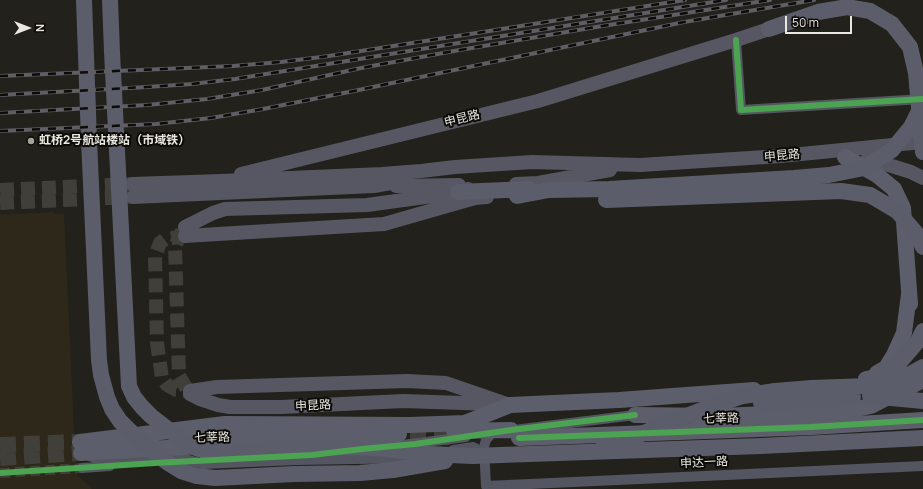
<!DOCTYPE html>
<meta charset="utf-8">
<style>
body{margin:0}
#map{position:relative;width:923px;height:489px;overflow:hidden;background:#22211b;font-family:Manrope,sans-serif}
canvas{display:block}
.north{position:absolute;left:8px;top:8px;width:40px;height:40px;-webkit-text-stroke:3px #0d0b07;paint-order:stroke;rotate:90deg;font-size:11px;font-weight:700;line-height:16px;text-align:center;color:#e9e7e0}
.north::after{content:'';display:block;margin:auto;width:14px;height:18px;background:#e9e7e0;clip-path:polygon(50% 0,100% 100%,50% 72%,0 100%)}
.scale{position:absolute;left:785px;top:16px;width:67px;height:18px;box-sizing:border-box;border:2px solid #e9e7e0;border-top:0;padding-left:5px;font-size:12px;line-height:14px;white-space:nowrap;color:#e9e7e0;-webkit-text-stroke:3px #0d0b07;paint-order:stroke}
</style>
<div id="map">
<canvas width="923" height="489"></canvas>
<div class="north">N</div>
<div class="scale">50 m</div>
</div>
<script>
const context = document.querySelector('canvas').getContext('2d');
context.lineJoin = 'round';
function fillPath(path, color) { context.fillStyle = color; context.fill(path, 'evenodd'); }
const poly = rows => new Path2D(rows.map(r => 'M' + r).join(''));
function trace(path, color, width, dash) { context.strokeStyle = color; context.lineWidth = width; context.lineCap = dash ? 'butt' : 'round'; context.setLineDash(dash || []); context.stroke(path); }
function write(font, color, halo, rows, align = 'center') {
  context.font = font + ' Manrope,"Noto Sans SC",sans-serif'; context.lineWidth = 4; context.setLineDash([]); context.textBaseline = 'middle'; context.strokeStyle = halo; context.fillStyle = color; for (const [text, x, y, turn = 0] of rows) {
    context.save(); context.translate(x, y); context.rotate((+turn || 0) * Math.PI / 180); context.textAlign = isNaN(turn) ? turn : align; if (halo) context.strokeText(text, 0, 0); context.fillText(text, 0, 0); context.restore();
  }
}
fillPath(poly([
 [54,212,55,214,64,213,76,474,92,489,0,489,0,215]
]), '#2d2819');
trace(poly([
 [0,473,82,468]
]), '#403f39', 10, [10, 5]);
trace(poly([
 [0,190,130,184],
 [0,203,130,197],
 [182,231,175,246,179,376,190,394],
 [185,236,165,239,160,243,155,256,157,343,162,378,167,385,176,390,190,391]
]), '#403f39', 14, [14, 7]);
trace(poly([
 [386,435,454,437],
 [0,445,80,442],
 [0,458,81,453]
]), '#403f39', 16, [16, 8]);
trace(poly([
 [736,40,741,110,923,99],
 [506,431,635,415],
 [492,433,486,440,484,447,486,486,923,466],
 [402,445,466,437],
 [453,450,473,447,479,450,482,456],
 [87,455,106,463,182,458,203,464,297,460,412,458],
 [82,468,110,466]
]), '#535561', 10);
trace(poly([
 [867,160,879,162,911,172,923,178],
 [241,174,538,101,736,40,769,29],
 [132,184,221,181,382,174,421,171,455,167,532,162,640,165,781,156,923,142],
 [516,184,538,183,610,170],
 [396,186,459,185],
 [133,197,374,186,407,180],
 [185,227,213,213,225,209,367,205,447,194,468,189],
 [185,236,384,224,475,198,487,197],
 [190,391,217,387,407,381,446,383,510,405],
 [190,394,200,399,218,405,230,407,281,407,403,401,493,404]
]), '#565762', 14);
trace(poly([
 [845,157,877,175,894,189,903,208,910,304],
 [877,373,886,368,894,355,904,333,909,294],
 [635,415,718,416,845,411,871,406,892,395],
 [454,431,511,430],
 [186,438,292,435],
 [519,438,811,427,923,420],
 [80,442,225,424,410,425,465,423,510,405,619,400,754,390],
 [280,442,399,434],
 [81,453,201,446]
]), '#5d5e6c', 16);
trace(poly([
 [84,0,89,140,99,360,101,375,107,397,112,409,120,421,142,443,168,463,181,471,197,476,215,478,294,474,360,473,393,470,445,461],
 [110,0,112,52,129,386,134,397,142,407,151,416,187,444,196,448,206,451,217,452,344,447,379,448,429,454,472,456,761,446,923,438],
 [769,29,818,12,847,7,870,11,892,24,910,47,916,73,923,152],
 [458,192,529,189],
 [517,196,549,190,609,189,794,178,829,175,864,168,892,150,911,127,923,103],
 [606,200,841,191,870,195,897,211,916,233,923,247],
 [866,379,876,377,899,363,918,341,923,331],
 [894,391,907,388,923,380],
 [870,396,923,401],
 [761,403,853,397],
 [604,444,631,438,712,406,743,396,775,391,812,388,868,386,903,378,923,367]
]), '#5b5d6a', 16);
const rail = poly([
 [0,76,233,66,281,62,329,56,483,32,685,0],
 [0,95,147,87,192,84,235,79,726,0],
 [0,113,147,105,207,99,262,90,361,68,454,51,596,27,770,0],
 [0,131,156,124,211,118,263,109,354,91,684,22,814,0]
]);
trace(rail, '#5e5e64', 4);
trace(rail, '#0d0b07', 2.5, [8]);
trace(poly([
 [736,40,741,110,923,99],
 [519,438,811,427,923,420],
 [0,473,155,463,312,455,362,449,415,444,511,430,635,415]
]), '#4ca352', 6);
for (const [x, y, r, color] of [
 [31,141,4,"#a3a29b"]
]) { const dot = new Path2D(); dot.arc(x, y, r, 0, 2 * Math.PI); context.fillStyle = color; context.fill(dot); trace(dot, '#0d0b07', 1.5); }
write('12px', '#e9e7e0', '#0d0b07', [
 ["申昆路",462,119,-14],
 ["申昆路",782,156,-5],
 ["申昆路",313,406,-3],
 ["七莘路",721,419,-2],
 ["七莘路",212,438,-2],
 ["申达一路",704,463,-3]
]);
write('bold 12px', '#e9e7e0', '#0d0b07', [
 ["虹桥2号航站楼站（市域铁）",39,141]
], 'left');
</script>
